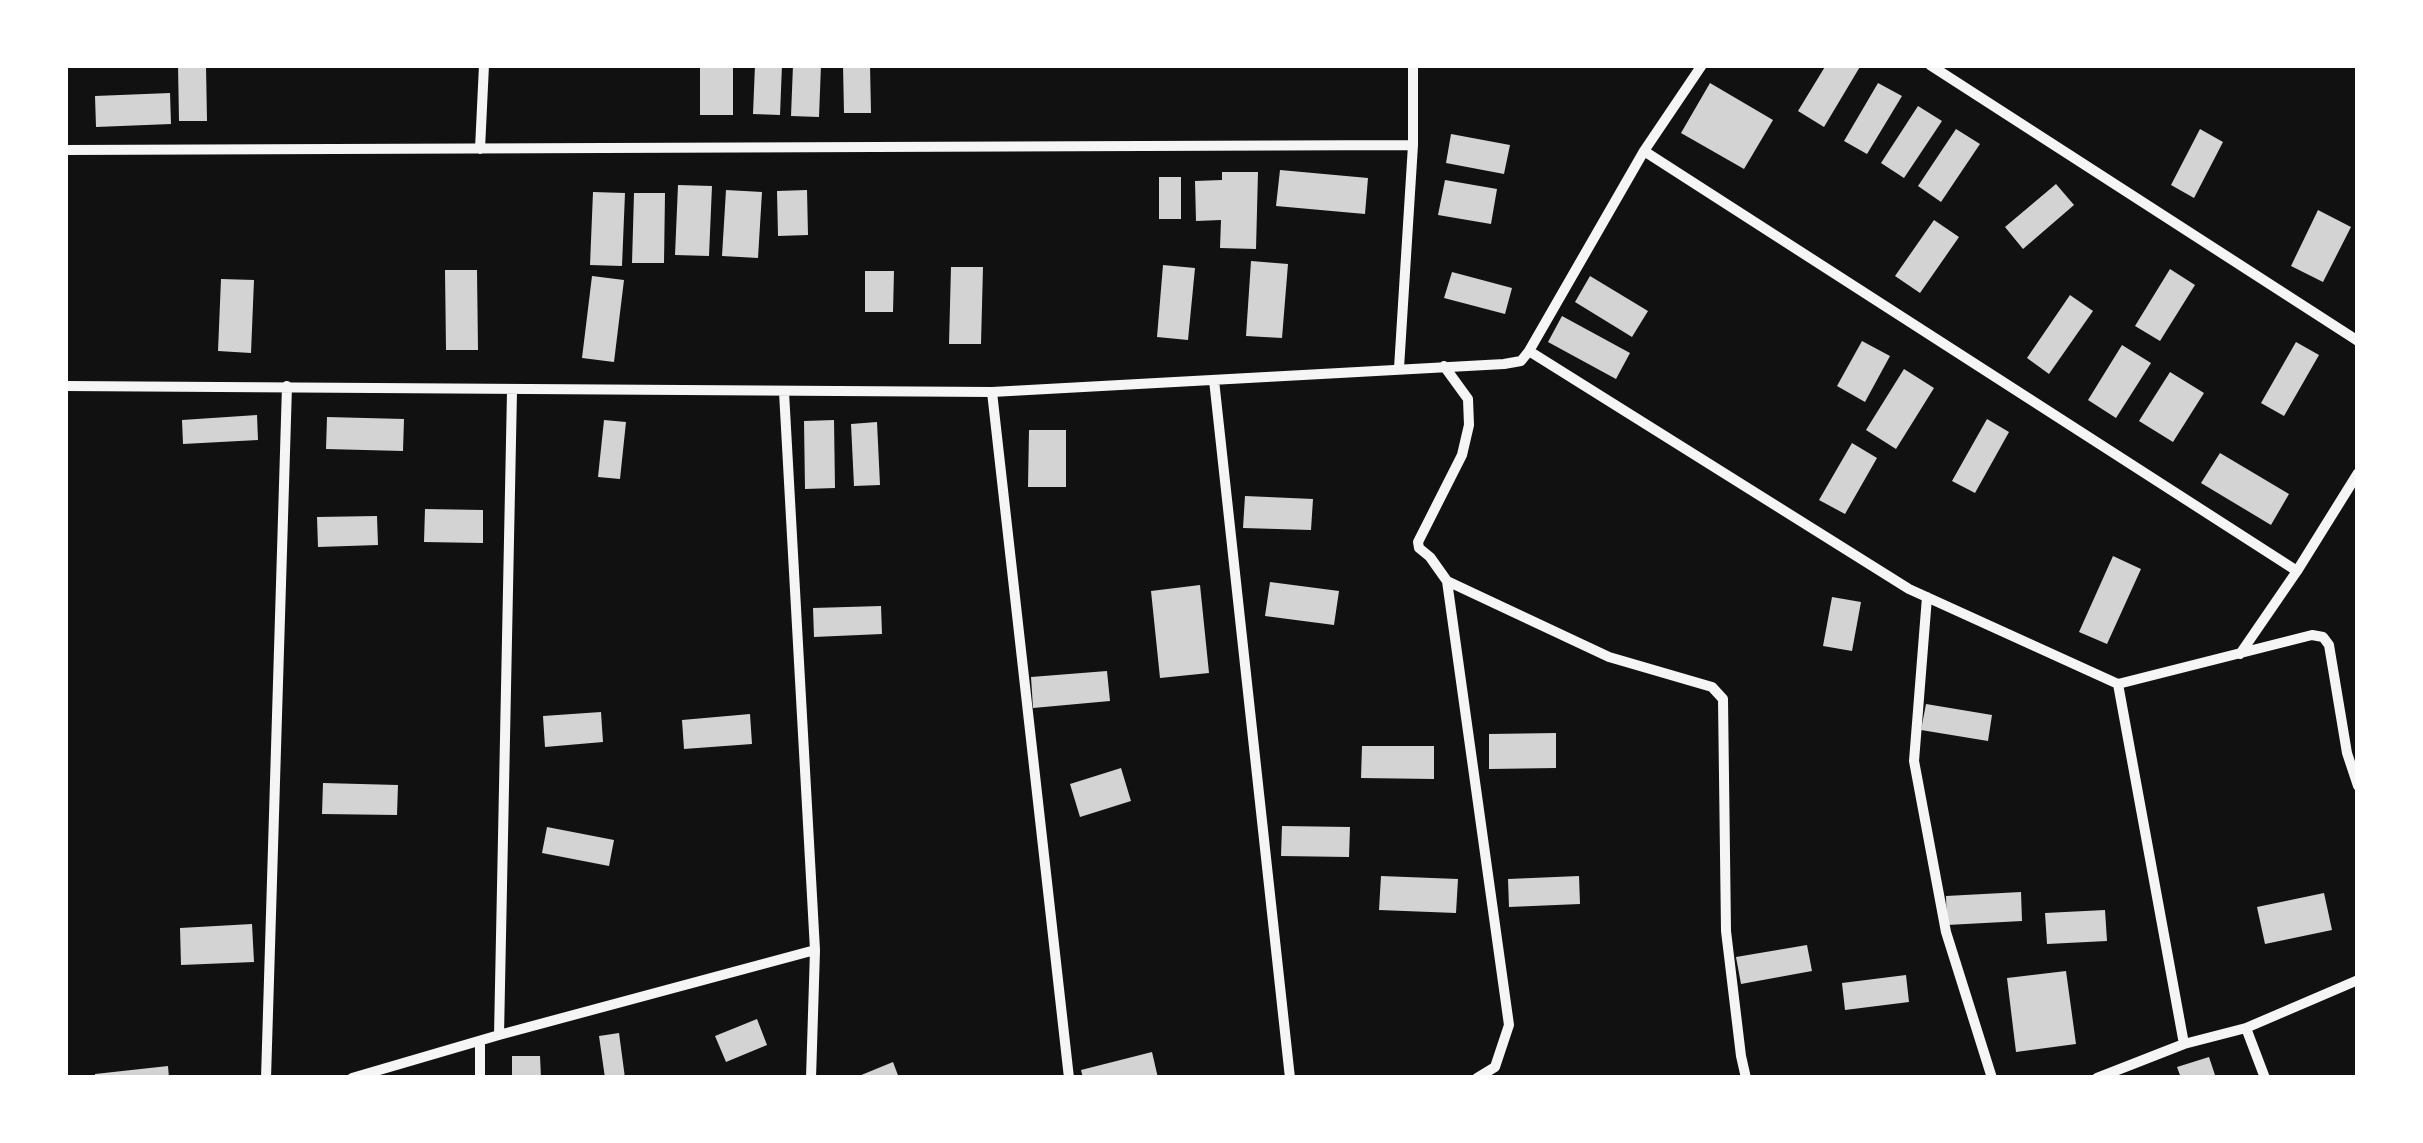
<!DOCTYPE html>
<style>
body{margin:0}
#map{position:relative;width:2423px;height:1143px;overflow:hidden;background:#111;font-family:"Noto Sans",sans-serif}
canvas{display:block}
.frame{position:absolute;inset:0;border:68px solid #fff;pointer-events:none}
</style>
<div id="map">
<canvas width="2423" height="1143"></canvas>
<div class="frame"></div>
</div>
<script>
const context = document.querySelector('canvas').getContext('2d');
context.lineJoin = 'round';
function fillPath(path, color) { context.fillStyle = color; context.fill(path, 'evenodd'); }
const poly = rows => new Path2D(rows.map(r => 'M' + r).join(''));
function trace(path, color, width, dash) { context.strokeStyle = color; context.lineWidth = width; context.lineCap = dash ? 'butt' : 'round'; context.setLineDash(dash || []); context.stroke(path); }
fillPath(poly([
 [178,65,206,65,207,121,179,121],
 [700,65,733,65,733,115,700,115],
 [755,65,782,65,780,115,753,114],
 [793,65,821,65,819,117,791,116],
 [843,65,870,65,871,113,844,113],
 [1826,65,1861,65,1824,127,1798,111],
 [1710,83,1773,120,1744,169,1681,133],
 [1878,83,1902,96,1867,154,1844,141],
 [170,93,171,124,96,127,95,96],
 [1918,106,1942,121,1904,178,1881,163],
 [1956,129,1980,144,1941,202,1918,186],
 [2200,129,2223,142,2194,198,2171,185],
 [1451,134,1510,145,1504,174,1446,163],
 [1280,170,1368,178,1365,214,1276,206],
 [1222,172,1258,172,1256,249,1220,248,1221,220,1196,221,1195,181,1222,180],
 [1159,177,1181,177,1181,219,1159,219],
 [1445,180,1497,189,1491,224,1438,215],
 [2056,184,2074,205,2023,249,2005,227],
 [678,185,712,186,709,256,675,255],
 [726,190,762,192,758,258,722,256],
 [807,190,808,235,778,236,777,191],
 [593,192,625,193,622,266,590,265],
 [634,193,665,193,664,263,632,263],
 [2318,210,2351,227,2323,282,2291,266],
 [1934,220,1959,237,1920,293,1895,276],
 [1251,261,1288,264,1282,338,1246,336],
 [1163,265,1195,268,1188,340,1157,337],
 [951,267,983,267,981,344,949,344],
 [2170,269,2195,285,2160,341,2135,326],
 [445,270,477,270,478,350,446,350],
 [865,271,894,271,893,312,865,312],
 [1452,272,1512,288,1505,314,1444,298],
 [592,276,624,280,614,362,582,358],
 [1590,276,1648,311,1632,337,1575,302],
 [221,279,254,280,251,353,218,351],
 [2070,295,2093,311,2049,374,2027,358],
 [1562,316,1630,353,1616,379,1548,342],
 [1862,341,1890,356,1865,402,1837,386],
 [2296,342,2319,355,2284,416,2261,403],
 [2122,345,2151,363,2116,418,2088,400],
 [1904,369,1934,388,1896,449,1866,430],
 [2170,372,2204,393,2173,442,2139,421],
 [257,415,258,440,183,444,182,420],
 [327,417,404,419,403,451,326,449],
 [1987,419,2009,432,1975,493,1952,481],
 [604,420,626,422,620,479,598,477],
 [834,420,835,488,805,489,804,421],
 [877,422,880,485,854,486,851,424],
 [1029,430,1066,430,1066,487,1028,487],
 [1852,443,1877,458,1845,514,1819,500],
 [2220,453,2289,494,2271,525,2201,483],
 [1245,496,1313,499,1311,530,1243,528],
 [425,509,483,510,483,543,424,542],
 [377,516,378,545,318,547,317,517],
 [2113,556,2141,569,2107,644,2079,632],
 [1270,582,1339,591,1334,625,1265,616],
 [1200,585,1209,673,1160,678,1151,591],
 [1832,597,1861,602,1852,651,1823,646],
 [881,606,882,634,814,637,813,608],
 [1107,671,1110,701,1033,708,1031,677],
 [1926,704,1992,715,1988,741,1921,730],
 [601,712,603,742,545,747,543,716],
 [750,714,752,744,684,749,682,720],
 [1556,733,1556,768,1489,769,1489,734],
 [1362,746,1434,746,1434,779,1361,778],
 [1121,768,1131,801,1080,817,1070,784],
 [323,783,398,785,397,815,322,814],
 [1282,826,1350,827,1349,857,1281,856],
 [547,827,614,840,609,866,542,853],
 [1381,876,1458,879,1456,913,1379,910],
 [1579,876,1580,904,1509,907,1508,879],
 [2021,892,2022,921,1947,925,1946,896],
 [2324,893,2332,930,2265,944,2257,907],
 [2105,910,2107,941,2047,944,2045,913],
 [252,924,254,962,181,965,180,928],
 [1807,945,1812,971,1741,984,1736,957],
 [2066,971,2076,1044,2016,1052,2007,978],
 [1906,975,1909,1002,1845,1010,1842,983],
 [757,1019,767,1045,726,1062,715,1036],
 [619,1033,625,1078,605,1078,599,1036],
 [1152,1052,1158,1078,1083,1078,1081,1070],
 [512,1056,540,1056,541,1078,512,1078],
 [2209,1057,2216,1078,2181,1078,2177,1067],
 [893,1062,899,1078,854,1078],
 [168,1066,169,1078,95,1078,95,1074]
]), '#d3d3d3');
trace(poly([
 [1930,65,2358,341],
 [480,149,484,65],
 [65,150,1413,145],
 [1644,151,2297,571,2240,654],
 [1529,351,1909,589,2118,684,2184,1044],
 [1444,366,1468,399,1469,425,1462,455,1418,542,1419,548,1430,557,1447,581,1609,657,1712,687,1723,699,1726,931,1741,1056,1746,1078],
 [1399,368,1413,145,1413,65],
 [1214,380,1290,1078],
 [65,386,992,392,1504,364,1521,361,1529,351,1644,151,1702,65],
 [784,392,815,950,811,1078],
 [992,392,1069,1078],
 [2297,571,2358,473],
 [1447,581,1509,1025,1495,1067,1477,1078],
 [1927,597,1914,761,1946,932,1992,1078],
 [2118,684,2312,635,2323,637,2329,645,2347,753,2358,786],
 [2246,1028,2265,1078],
 [499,1035,512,391],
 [266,1078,287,386],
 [352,1078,499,1035,815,950],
 [480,1078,480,1042],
 [2097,1078,2184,1044,2246,1028,2358,980]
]), '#f5f5f5', 10);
</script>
